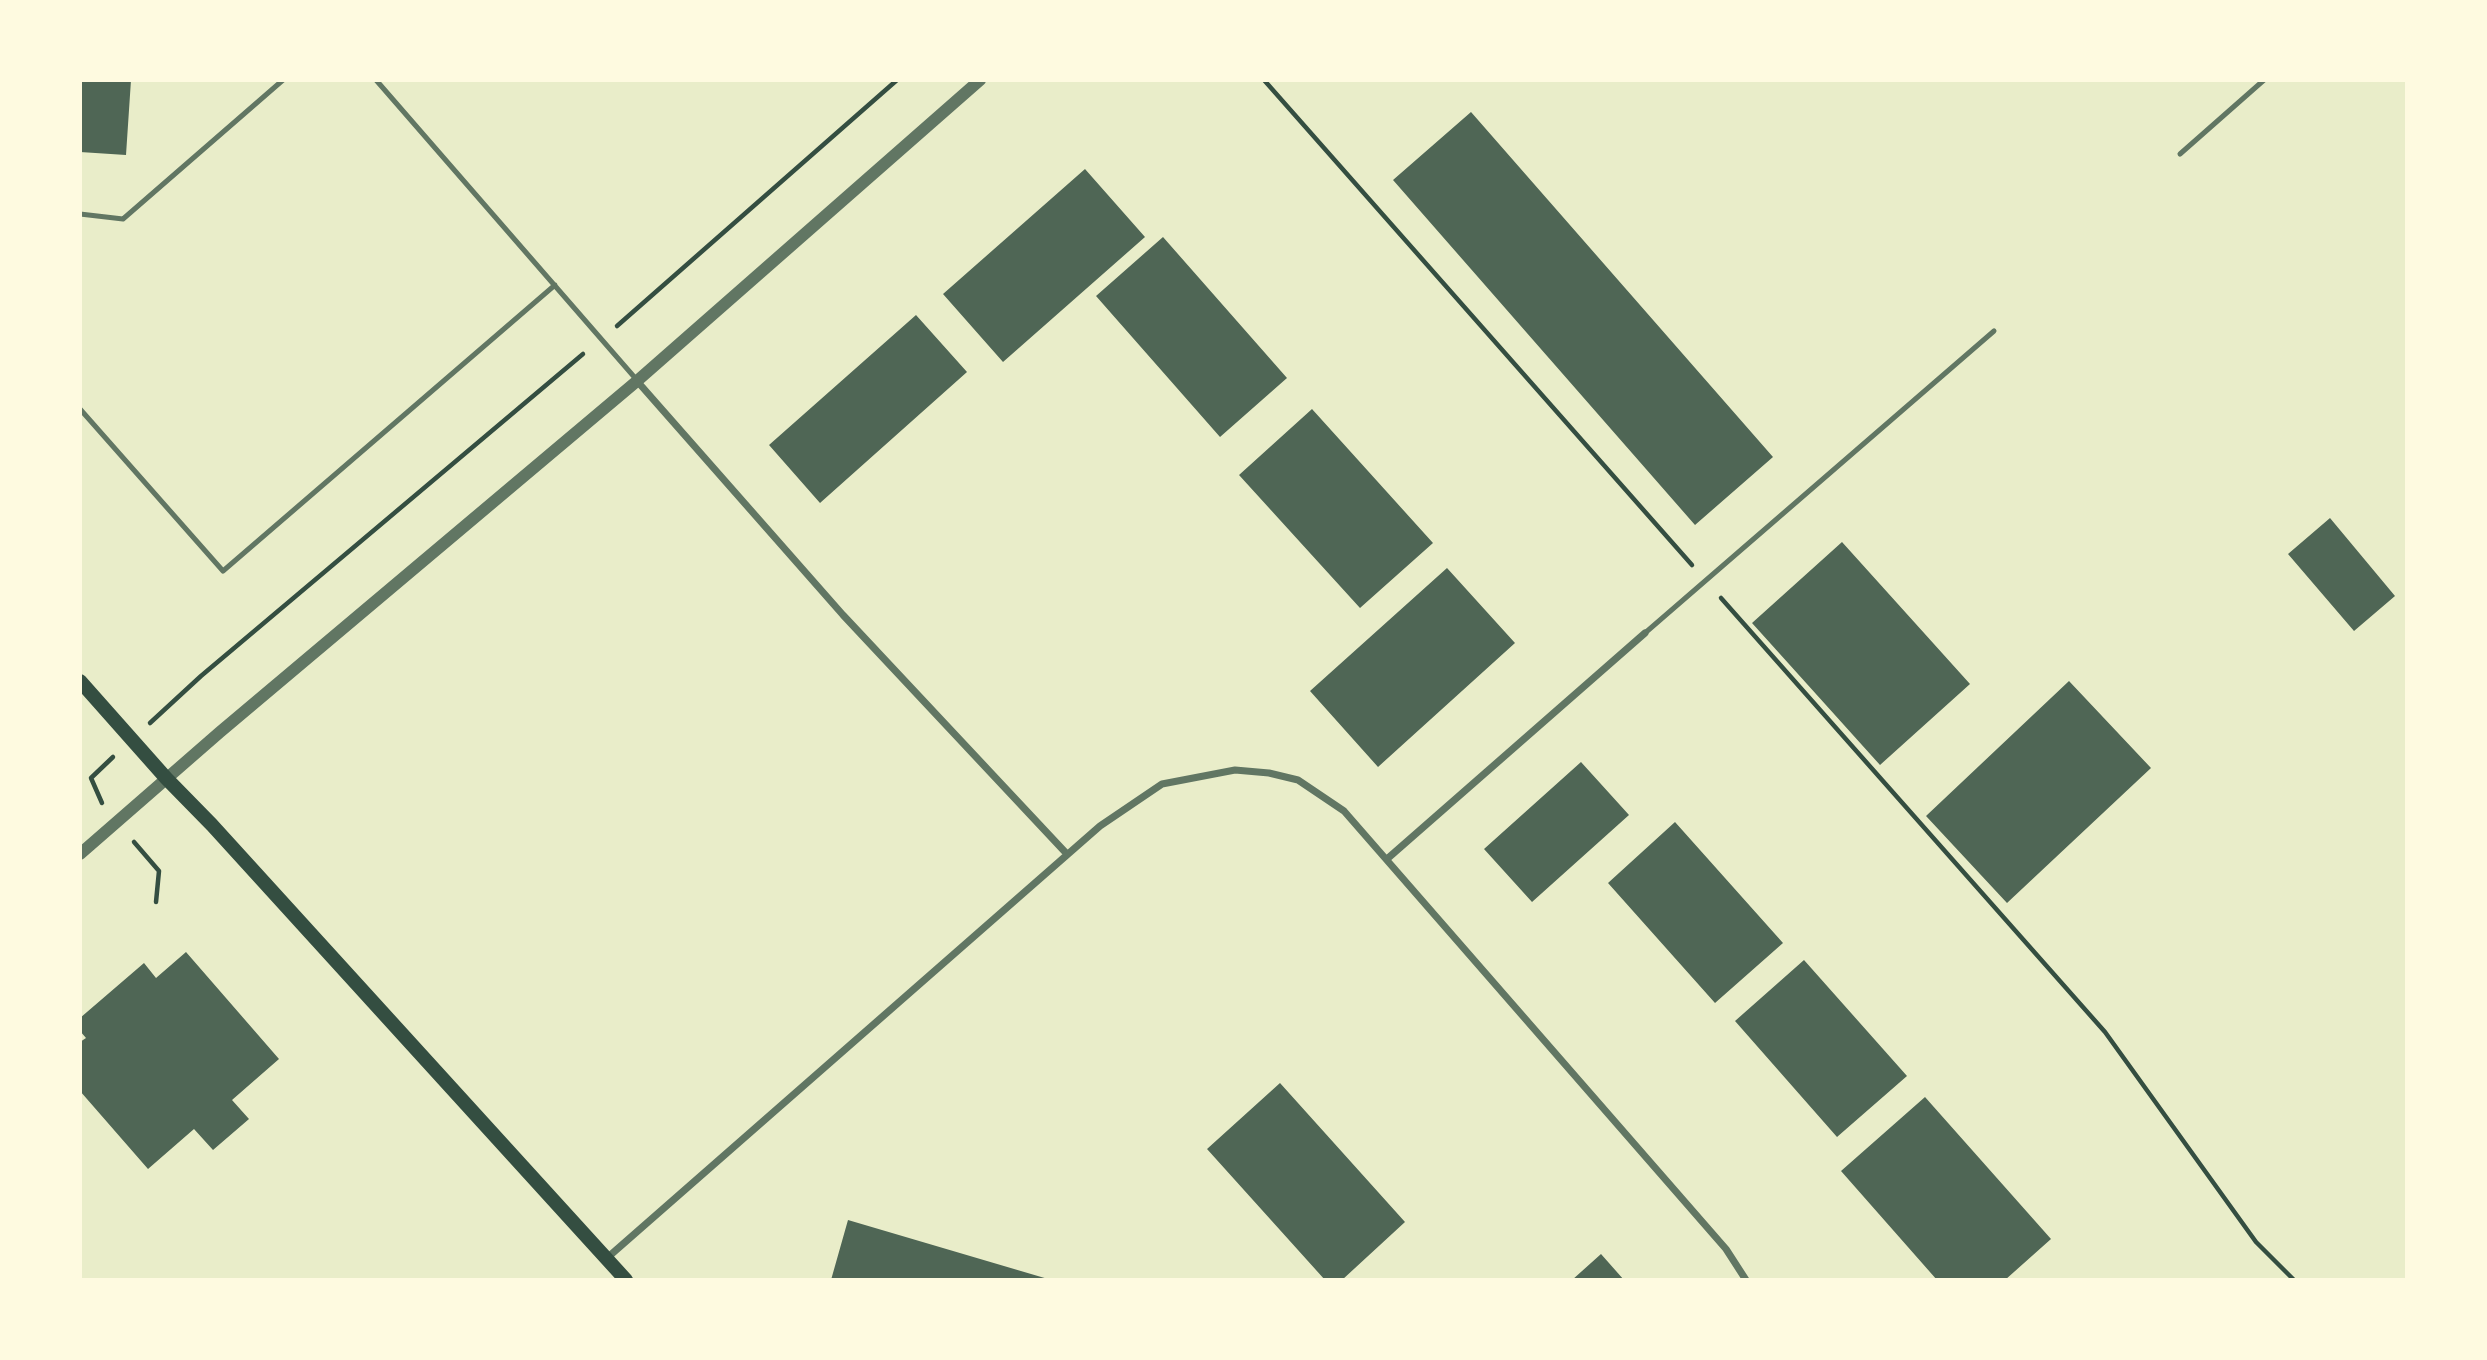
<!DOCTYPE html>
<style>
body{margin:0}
#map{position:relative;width:2487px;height:1360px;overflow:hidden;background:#e9edc9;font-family:"Source Serif 4",serif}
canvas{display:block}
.frame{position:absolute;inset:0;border:82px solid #fefae0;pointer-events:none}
</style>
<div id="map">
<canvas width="2487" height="1360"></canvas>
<div class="frame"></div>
</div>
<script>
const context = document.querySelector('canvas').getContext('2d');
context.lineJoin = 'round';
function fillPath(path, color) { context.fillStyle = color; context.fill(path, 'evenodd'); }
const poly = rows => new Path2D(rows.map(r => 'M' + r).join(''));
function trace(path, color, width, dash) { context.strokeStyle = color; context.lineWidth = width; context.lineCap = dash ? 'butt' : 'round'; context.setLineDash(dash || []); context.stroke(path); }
fillPath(poly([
 [80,80,131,80,126,155,80,152],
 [1471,112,1773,457,1695,525,1393,180],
 [1085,169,1145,237,1003,362,943,294],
 [1163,237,1287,378,1220,437,1096,296],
 [916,315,967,372,820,503,769,445],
 [1312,409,1433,543,1360,608,1239,475],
 [2330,518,2395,596,2354,631,2288,554],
 [1842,542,1970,684,1880,765,1752,623],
 [1447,568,1515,643,1378,767,1310,691],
 [2069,681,2151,768,2007,903,1926,816],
 [1581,762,1629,815,1532,902,1484,849],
 [1675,822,1783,943,1715,1003,1608,883],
 [186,952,279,1059,232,1100,249,1119,213,1150,194,1129,148,1169,80,1091,80,1042,86,1038,80,1031,80,1018,144,963,156,978],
 [1804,960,1907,1076,1837,1137,1735,1021],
 [1280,1083,1405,1222,1342,1280,1325,1280,1207,1149],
 [1925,1097,2051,1239,2005,1280,1937,1280,1841,1171],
 [848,1220,1048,1279,1048,1280,831,1280],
 [1601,1254,1624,1280,1572,1280]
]), '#4f6655');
trace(poly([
 [1264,80,1692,565],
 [617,326,897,80],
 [1721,598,2105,1032,2256,1242,2294,1280],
 [150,723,201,676,583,354],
 [102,803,91,778,113,757],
 [134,842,159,871,156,902]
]), '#344e41', 4.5);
trace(poly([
 [376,80,636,379],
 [2180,154,2264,80],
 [80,214,123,219,283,80],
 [80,409,223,571,555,285],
 [1645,633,1994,331]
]), '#617663', 5);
trace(poly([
 [637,381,843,615,1066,853],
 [1387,859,1645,633],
 [607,1258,1100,826,1162,784,1235,770,1269,773,1298,780,1344,811,1726,1249,1746,1280]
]), '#617663', 7);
trace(poly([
 [80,854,220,732,637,381,980,80]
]), '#617663', 12);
trace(poly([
 [80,681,166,778,212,825,626,1280]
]), '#344e41', 14);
</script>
